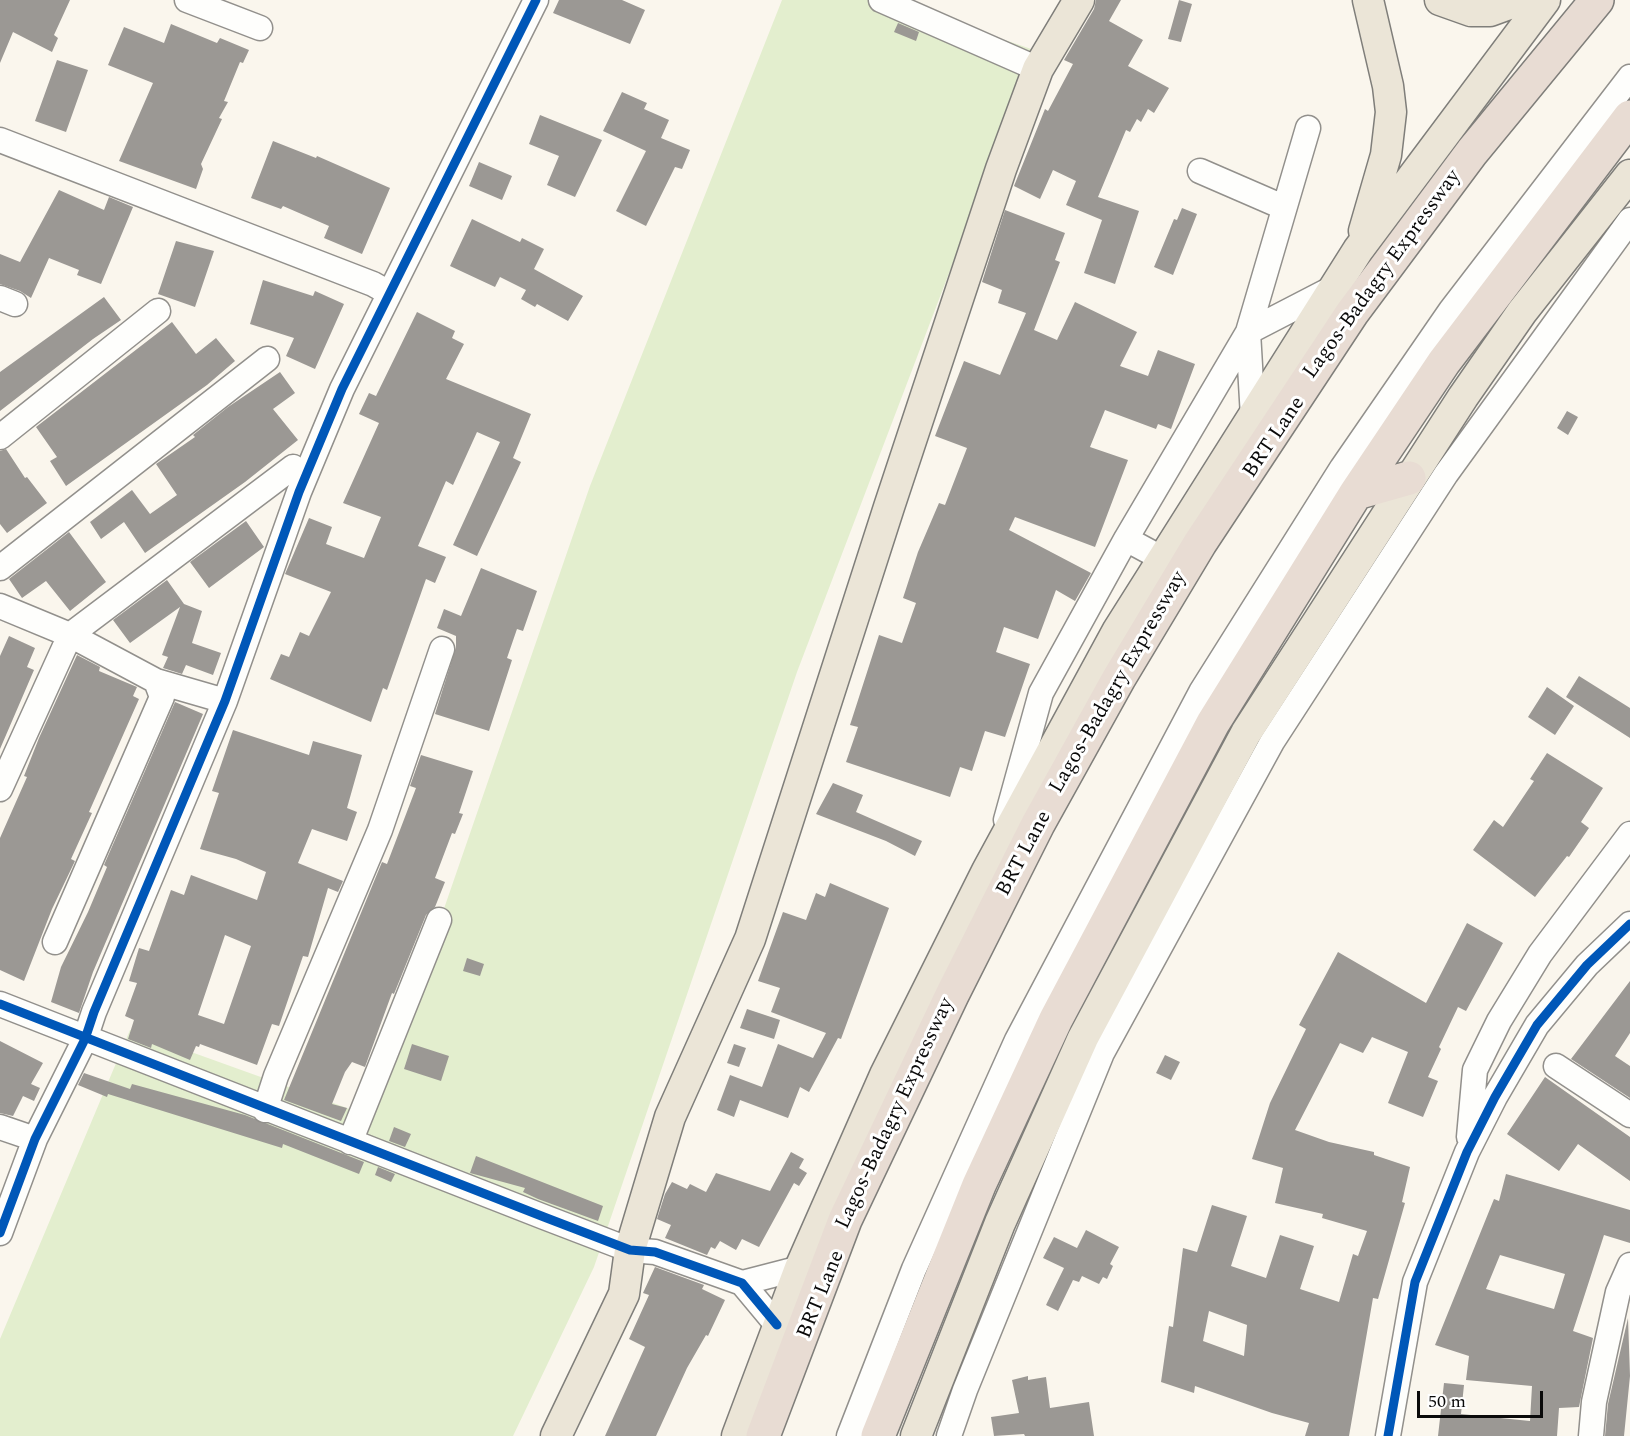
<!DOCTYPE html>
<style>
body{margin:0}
#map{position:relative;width:1630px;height:1436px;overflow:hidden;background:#faf6ed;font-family:Spectral,serif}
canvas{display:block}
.scale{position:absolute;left:1417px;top:1391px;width:126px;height:27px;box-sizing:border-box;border:3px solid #0a0a0a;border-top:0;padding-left:8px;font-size:18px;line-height:21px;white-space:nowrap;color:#0a0a0a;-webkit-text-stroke:4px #fff;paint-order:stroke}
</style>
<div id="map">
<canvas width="1630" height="1436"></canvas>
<div class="scale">50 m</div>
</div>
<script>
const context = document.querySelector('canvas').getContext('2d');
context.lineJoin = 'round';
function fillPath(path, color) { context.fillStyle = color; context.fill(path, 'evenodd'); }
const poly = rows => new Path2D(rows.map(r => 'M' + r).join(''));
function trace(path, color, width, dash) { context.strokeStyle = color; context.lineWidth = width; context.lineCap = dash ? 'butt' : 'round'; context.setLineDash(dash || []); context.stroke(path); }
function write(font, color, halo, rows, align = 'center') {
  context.font = font + ' Spectral,serif'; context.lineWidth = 6; context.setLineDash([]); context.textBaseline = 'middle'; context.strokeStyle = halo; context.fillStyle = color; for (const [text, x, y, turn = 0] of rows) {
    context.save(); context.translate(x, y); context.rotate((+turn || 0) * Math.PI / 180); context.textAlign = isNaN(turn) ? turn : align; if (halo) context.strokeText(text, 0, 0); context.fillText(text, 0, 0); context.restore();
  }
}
fillPath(poly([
 [782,0,889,0,1034,50,797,672,594,1267,513,1436,0,1436,0,1339,130,1030,372,1117,590,486]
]), '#e3eece');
fillPath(poly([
 [0,0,70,0,54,35,58,38,52,52,13,32,0,63],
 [559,0,622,0,645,10,630,44,553,13],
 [1096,0,1121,0,1109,21,1143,40,1128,66,1169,88,1154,113,1148,109,1141,122,1137,119,1130,132,1126,130,1098,197,1139,211,1115,284,1084,273,1102,220,1066,205,1076,181,1053,170,1040,199,1014,186,1045,109,1048,111,1073,64,1064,60,1094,9],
 [1179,0,1192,4,1181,42,1168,39],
 [898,23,919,32,916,41,894,32],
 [171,24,217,43,220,38,249,50,243,63,240,62,224,101,228,102,219,118,222,119,201,164,203,169,196,189,119,161,153,83,108,65,124,27,164,43],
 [57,60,88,70,66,132,35,121],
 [622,92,647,103,644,109,669,120,661,138,690,150,682,169,675,167,646,226,616,211,646,151,603,131],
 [540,115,602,140,575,197,547,185,559,156,529,144],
 [273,141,316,158,317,156,390,188,362,254,324,238,329,226,283,206,281,209,251,198],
 [479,162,512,176,502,200,469,186],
 [59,190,104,210,109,197,133,207,101,284,77,275,79,270,49,258,31,298,20,291,0,284,0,254,20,262],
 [1182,208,1197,214,1173,275,1154,267,1174,219,1177,220],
 [1005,210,1065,233,1055,260,1060,262,1034,330,1057,340,1075,302,1137,332,1120,366,1148,376,1158,350,1195,364,1171,429,1158,424,1156,429,1105,410,1090,447,1128,460,1095,547,1015,517,1009,530,1091,573,1075,601,1056,590,1038,639,1004,627,996,652,1030,664,1005,737,985,731,972,771,960,767,950,797,846,762,858,727,850,725,879,635,902,643,916,603,903,598,918,552,939,503,945,505,967,448,935,436,964,361,1000,375,1026,313,998,303,1002,290,982,282],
 [472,219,520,242,522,238,544,249,534,269,583,296,568,321,537,304,535,307,521,299,526,290,500,277,495,287,450,266],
 [176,241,214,251,195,307,158,294],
 [263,280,313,296,315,291,344,304,315,369,286,356,294,338,250,324],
 [104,297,121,320,93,339,0,411,0,372],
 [417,312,455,331,452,338,464,344,446,379,531,414,513,458,521,462,477,556,453,545,500,442,477,432,453,485,446,481,418,546,446,557,435,583,426,579,387,690,383,688,371,722,270,679,281,654,289,657,300,632,309,636,331,592,285,574,309,518,332,527,326,544,364,558,381,517,343,503,379,423,359,414,369,393,376,396],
 [172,322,196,354,216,338,235,361,207,385,66,486,50,461,57,457,36,427],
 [280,372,295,393,273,409,298,440,245,482,145,553,124,522,101,539,90,522,132,490,150,514,177,495,156,464,195,437,193,435,228,407],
 [1567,411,1578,417,1568,435,1557,428],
 [6,449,25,478,27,477,47,503,7,533,0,524,0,451],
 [246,521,264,547,209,588,190,562],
 [69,532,106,582,70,611,46,581,22,598,9,579],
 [481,568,537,591,523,631,517,629,507,658,512,660,489,731,435,714,456,647,456,636,437,628,444,609,461,616],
 [167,580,184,604,202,611,192,643,221,653,213,675,186,665,182,674,163,668,168,657,162,655,180,607,130,643,113,620],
 [9,636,35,648,27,667,34,670,0,749,0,656],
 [77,655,100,667,99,671,137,687,133,696,139,699,89,812,92,813,71,859,75,861,52,909,24,981,0,970,0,838,27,777,24,776,39,738],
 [1579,676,1630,708,1630,738,1566,697],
 [1547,687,1574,706,1555,735,1528,717],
 [175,702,203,714,93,972,79,1013,51,1002,61,967,88,912,107,867,104,865],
 [233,730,309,755,313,741,362,755,347,808,357,812,347,841,312,829,298,863,343,881,338,892,328,888,308,957,303,956,279,1026,272,1024,257,1065,200,1044,199,1047,196,1046,190,1060,152,1044,151,1048,128,1039,134,1020,125,1016,137,983,129,981,139,948,149,951,171,890,184,895,191,875,257,900,266,872,236,859,200,849,219,793,212,791],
 [225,935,251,946,224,1024,198,1015],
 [1547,753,1603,788,1581,822,1589,828,1569,857,1567,856,1535,897,1473,850,1494,820,1503,827,1534,781,1530,779],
 [421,755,473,771,459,813,463,814,455,834,452,833,435,878,445,882,435,907,426,915,394,994,392,993,365,1067,352,1062,345,1072,332,1104,347,1108,341,1121,284,1100,382,862,387,864,416,788,410,786],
 [833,783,863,795,856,812,922,841,915,856,886,841,816,814],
 [830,883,889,908,841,1039,838,1038,809,1092,800,1087,788,1118,740,1100,734,1117,717,1110,730,1075,762,1087,778,1044,813,1058,826,1033,771,1012,780,988,758,981,783,912,806,920,816,893,825,897],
 [1467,923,1503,943,1466,1011,1458,1007,1439,1047,1441,1049,1428,1077,1438,1081,1423,1117,1388,1103,1408,1052,1372,1037,1363,1053,1340,1043,1295,1130,1329,1142,1374,1152,1374,1155,1410,1167,1402,1202,1405,1203,1389,1260,1378,1299,1373,1298,1349,1436,1305,1436,1309,1423,1272,1413,1195,1386,1194,1393,1161,1382,1169,1326,1173,1327,1183,1248,1197,1252,1212,1205,1247,1216,1231,1266,1266,1278,1280,1235,1314,1246,1300,1289,1339,1302,1353,1254,1358,1256,1367,1231,1322,1218,1323,1214,1275,1203,1283,1168,1252,1159,1270,1103,1306,1029,1299,1025,1338,952,1426,1003],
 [1209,1311,1247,1325,1244,1356,1203,1341],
 [467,958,484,964,480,976,463,971],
 [1630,981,1630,1033,1615,1056,1630,1066,1630,1098,1571,1059],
 [747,1009,780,1020,774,1039,740,1028],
 [0,1041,43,1063,31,1084,40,1088,34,1101,23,1096,13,1116,0,1113],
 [412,1044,449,1056,441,1081,404,1069],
 [734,1044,746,1048,739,1067,727,1063],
 [1165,1055,1180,1062,1171,1080,1156,1073],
 [84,1073,130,1089,132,1084,245,1115,364,1162,359,1174,283,1144,282,1148,108,1094,107,1097,78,1085],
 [1545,1077,1630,1137,1630,1181,1578,1144,1559,1171,1507,1134],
 [394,1127,411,1134,405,1147,389,1141],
 [791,1152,804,1159,799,1168,807,1173,799,1186,794,1183,759,1247,742,1239,736,1250,720,1241,715,1249,711,1247,707,1255,665,1238,671,1225,657,1219,665,1194,672,1182,687,1189,690,1184,706,1192,716,1173,770,1191],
 [476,1156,603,1206,598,1221,538,1199,523,1192,525,1188,470,1173],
 [378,1167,395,1174,391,1182,375,1175],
 [1506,1174,1630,1210,1630,1243,1604,1235,1573,1331,1593,1338,1579,1407,1559,1408,1557,1436,1438,1436,1444,1383,1464,1385,1461,1414,1530,1421,1532,1386,1466,1380,1469,1356,1435,1345,1494,1199,1499,1201],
 [1500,1255,1565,1274,1554,1309,1486,1289],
 [1086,1230,1119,1247,1110,1264,1113,1266,1107,1279,1103,1277,1099,1284,1082,1276,1079,1282,1073,1280,1058,1311,1046,1305,1064,1268,1043,1258,1054,1237,1077,1248],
 [655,1267,704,1285,702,1289,725,1300,708,1336,706,1335,687,1368,656,1436,605,1436,645,1347,629,1339,649,1295,643,1293],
 [1628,1318,1630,1376,1624,1436,1605,1436,1608,1404],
 [1028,1376,1028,1380,1046,1377,1050,1408,1089,1402,1094,1436,1025,1436,1024,1434,994,1436,991,1417,1019,1413,1012,1380]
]), '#9b9894');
const minor = poly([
 [187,0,260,28],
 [881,0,1038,69],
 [0,140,373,284,389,293],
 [1200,171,1283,207],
 [0,298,15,304],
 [1253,417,1248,332,1308,128],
 [0,437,158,311],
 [1126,539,1163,559],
 [0,568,267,359],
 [0,606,70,635,156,681,225,701],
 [0,789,70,635,293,467],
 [1006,820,1041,693,1126,539,1248,332,1335,287],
 [55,942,162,697,156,681],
 [0,1004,544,1217,630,1250,655,1252,742,1283,777,1325],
 [1556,1066,1630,1115],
 [265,1110,276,1076,380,830,442,649],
 [0,1127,35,1139],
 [1469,1137,1475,1070,1499,1021,1540,954,1630,834],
 [350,1142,439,920],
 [0,1233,35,1139,85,1039,94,1012,225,701,299,492,342,389,536,0],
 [742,1283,800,1268],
 [849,1436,914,1269,1017,1040,1201,692,1342,468,1451,310,1630,77],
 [949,1436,965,1390,1102,1053,1272,742,1446,474,1630,220],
 [1388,1436,1415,1282,1467,1152,1495,1097,1537,1025,1587,965,1630,924],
 [1591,1436,1594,1402,1618,1292,1630,1265]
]);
const major = poly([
 [1440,0,1471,11,1490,11,1520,0],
 [1364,231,1386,155,1391,112,1388,86,1368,0],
 [556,1436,624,1294,630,1250,670,1117,750,939,889,507,1001,169,1038,69,1079,0],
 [737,1436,800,1268,885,1075,987,871,1118,630,1358,250,1545,0],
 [916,1436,1000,1223,1083,1038,1246,733,1463,397,1522,312,1630,175]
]);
const highway = poly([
 [1356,493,1409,478],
 [763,1436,845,1220,952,995,1038,824,1119,678,1200,543,1352,313,1472,152,1597,0],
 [878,1436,979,1185,1056,1019,1213,723,1356,493,1444,362,1630,117]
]);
trace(minor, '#92908c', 27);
trace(major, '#7f7e7a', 33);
trace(highway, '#7f7e7a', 36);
trace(minor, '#fefefc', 24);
trace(major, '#ebe5d7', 30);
trace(highway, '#e8dcd3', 33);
trace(poly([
 [0,1004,544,1217,630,1250,655,1252,742,1283,777,1325],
 [0,1233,35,1139,85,1039,94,1012,225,701,299,492,342,389,536,0],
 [1388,1436,1415,1282,1467,1152,1495,1097,1537,1025,1587,965,1630,924]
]), '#0057b8', 9);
write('21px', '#0a0a0a', '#fff', [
 ["Lagos-Badagry Expressway",1383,275,-54],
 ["BRT Lane",1275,438,-56],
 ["Lagos-Badagry Expressway",1119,683,-60],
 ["BRT Lane",1025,854,-62],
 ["Lagos-Badagry Expressway",896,1114,-65],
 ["BRT Lane",822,1295,-68]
]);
</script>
